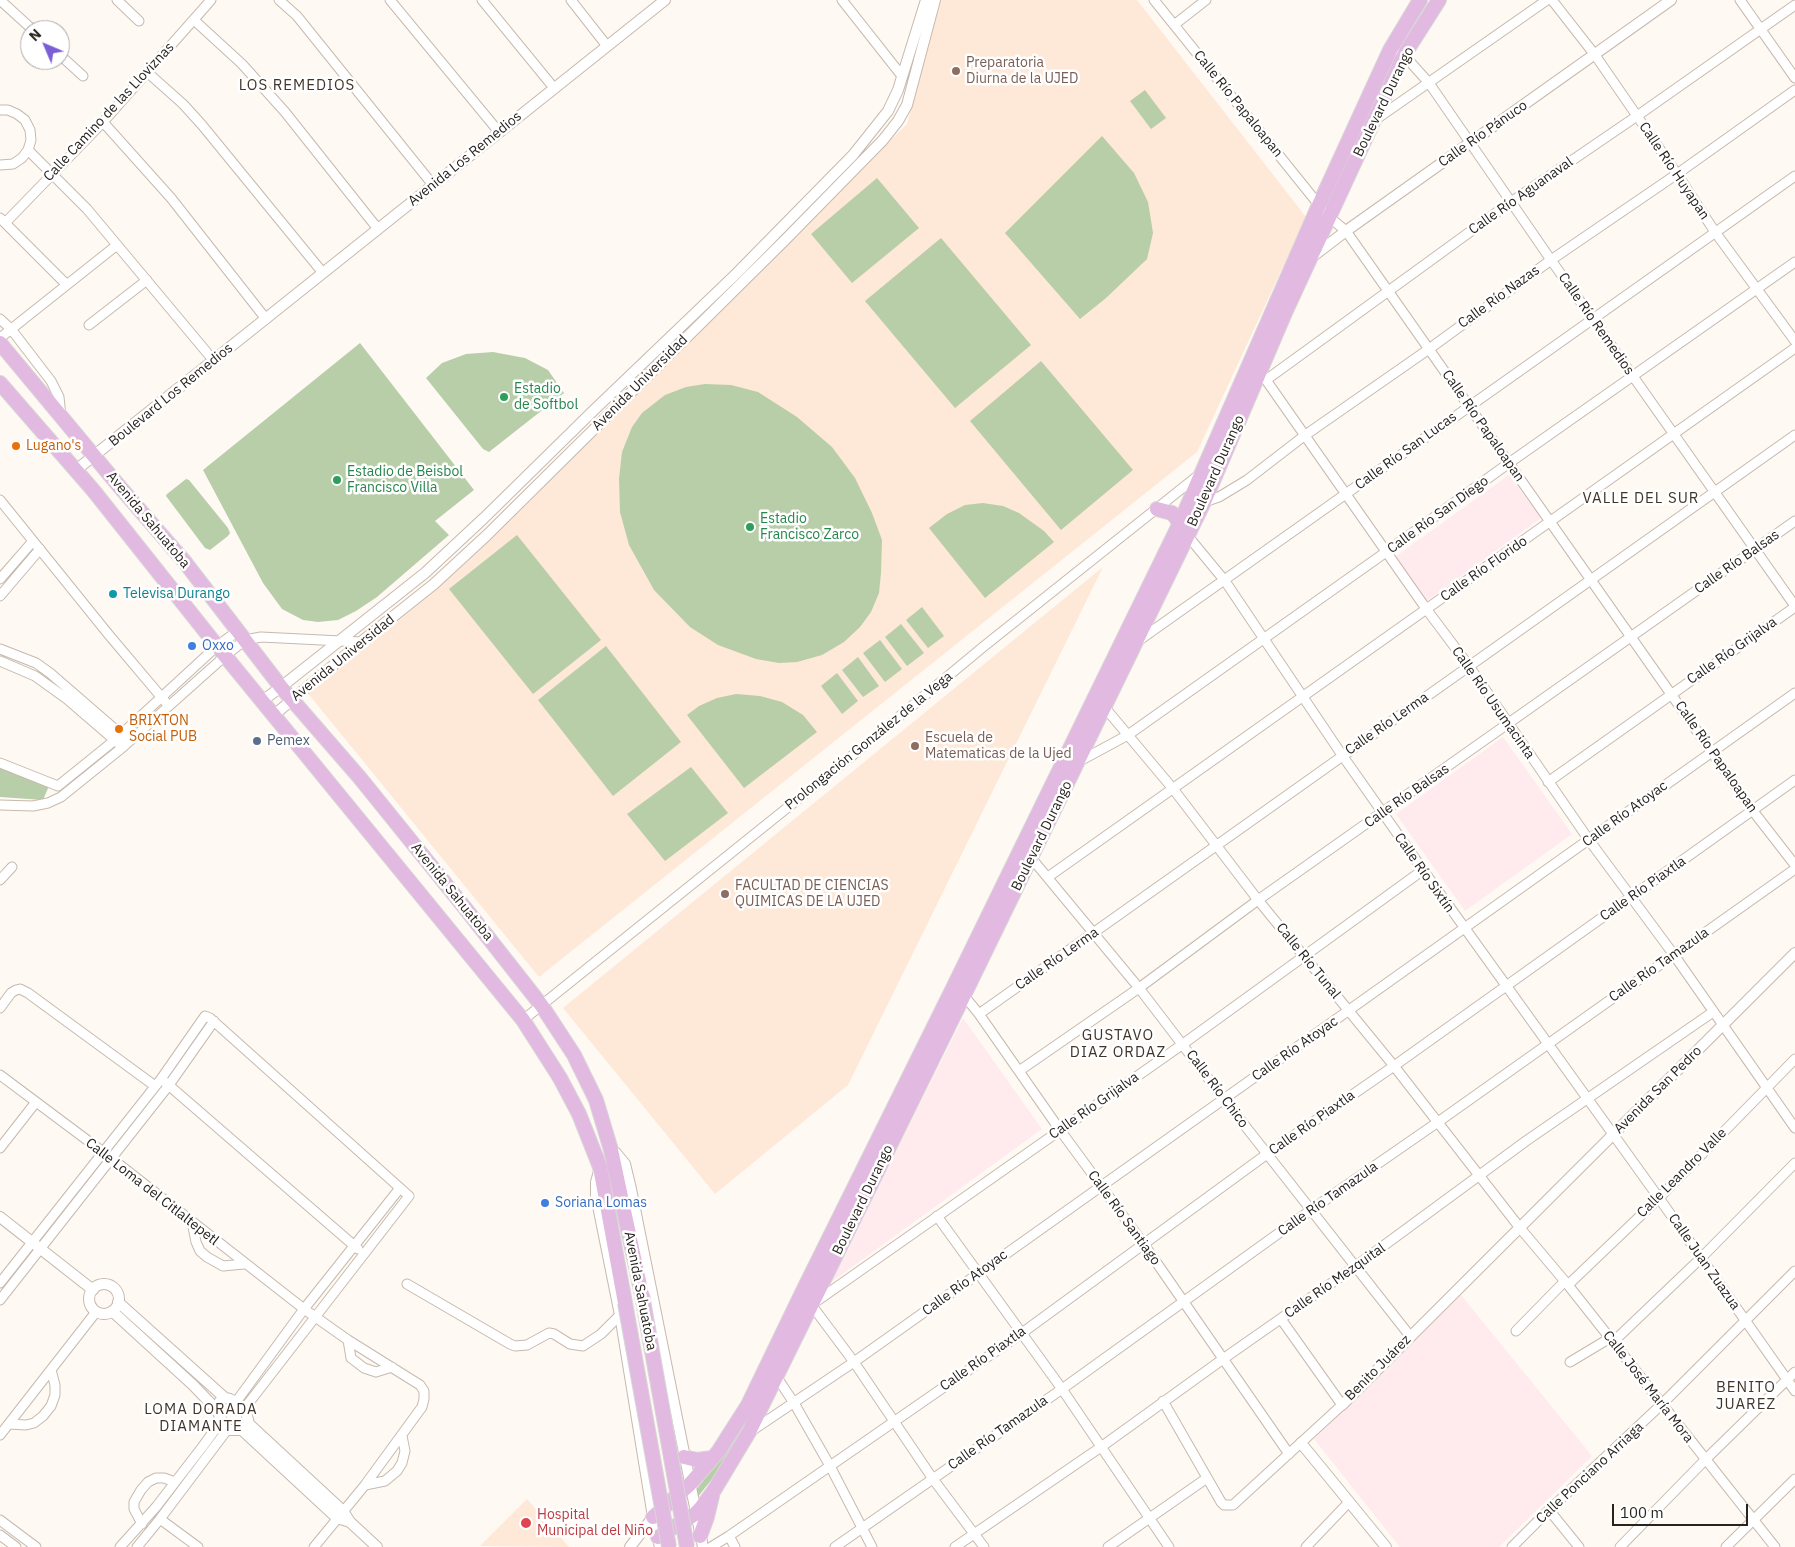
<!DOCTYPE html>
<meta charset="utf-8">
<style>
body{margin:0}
#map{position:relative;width:1795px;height:1547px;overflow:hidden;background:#fff9f4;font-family:"IBM Plex Sans",sans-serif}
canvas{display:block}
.north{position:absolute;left:20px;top:20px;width:50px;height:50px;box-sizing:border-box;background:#fff;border:1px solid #a9a7a5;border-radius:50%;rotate:315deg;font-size:14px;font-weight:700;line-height:20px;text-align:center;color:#28231f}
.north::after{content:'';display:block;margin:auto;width:18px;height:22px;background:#7b5dd8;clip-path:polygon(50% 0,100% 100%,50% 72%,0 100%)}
.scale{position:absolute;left:1612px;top:1504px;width:136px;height:22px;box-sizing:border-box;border:2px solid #28231f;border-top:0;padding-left:6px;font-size:15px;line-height:18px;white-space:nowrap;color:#28231f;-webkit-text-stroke:4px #fff;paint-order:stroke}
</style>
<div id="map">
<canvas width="1795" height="1547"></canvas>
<div class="north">N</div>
<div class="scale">100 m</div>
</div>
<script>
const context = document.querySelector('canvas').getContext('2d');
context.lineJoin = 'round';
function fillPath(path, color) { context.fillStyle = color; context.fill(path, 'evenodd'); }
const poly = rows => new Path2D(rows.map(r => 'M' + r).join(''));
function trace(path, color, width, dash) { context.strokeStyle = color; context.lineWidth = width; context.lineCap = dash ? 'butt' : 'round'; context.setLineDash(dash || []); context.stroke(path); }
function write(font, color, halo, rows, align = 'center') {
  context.font = font + ' "IBM Plex Sans",sans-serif'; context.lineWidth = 5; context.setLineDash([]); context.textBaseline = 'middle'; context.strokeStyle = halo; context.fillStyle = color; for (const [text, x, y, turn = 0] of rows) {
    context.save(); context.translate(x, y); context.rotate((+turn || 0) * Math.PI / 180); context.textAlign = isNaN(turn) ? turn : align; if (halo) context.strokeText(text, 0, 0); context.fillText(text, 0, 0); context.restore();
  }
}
fillPath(poly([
 [941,0,1137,0,1306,217,1197,452,539,977,306,691,445,581,907,124],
 [1103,567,848,1085,715,1194,563,1008],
 [527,1499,569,1547,480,1546]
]), '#fee8d7');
fillPath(poly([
 [1509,475,1541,518,1427,601,1395,557],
 [1503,737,1572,834,1465,911,1396,814],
 [963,1018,1042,1129,830,1283],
 [1461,1295,1592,1456,1499,1547,1400,1547,1314,1439]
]), '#ffeaee');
fillPath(poly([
 [1145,90,1166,118,1151,129,1130,101],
 [1102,136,1134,173,1148,202,1153,233,1147,259,1106,298,1080,319,1005,233],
 [877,178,919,228,852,283,811,234],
 [941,238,1031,345,955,408,865,301],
 [360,343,474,490,435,521,449,535,377,597,356,611,338,620,318,622,303,620,282,609,263,583,203,470],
 [493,352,525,358,548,370,564,393,489,452,483,449,426,378,442,363,466,354],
 [1041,361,1133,470,1061,530,970,421],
 [705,384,731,385,758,392,797,417,832,447,855,478,872,513,882,540,881,573,879,593,871,612,860,627,844,642,822,655,797,662,779,663,756,659,718,645,690,627,654,590,629,545,620,512,619,479,622,452,632,427,642,413,665,395,686,387],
 [186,479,189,480,228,528,230,533,228,536,210,550,205,548,166,496,167,494],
 [983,503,1003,506,1019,513,1044,531,1054,542,985,598,929,528,947,514,965,505],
 [517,535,601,640,533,694,449,589],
 [922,607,944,636,928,648,906,620],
 [901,624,924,653,907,666,885,637],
 [880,640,902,669,885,682,863,653],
 [606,646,681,742,613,796,538,700],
 [858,657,879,686,863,697,842,670],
 [837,673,858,701,842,714,821,686],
 [736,694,760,696,782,702,803,715,817,732,744,788,687,715,699,706,717,698],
 [691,767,728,813,665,861,627,814],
 [0,768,49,786,43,800,0,797],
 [769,1380,727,1460,697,1498,696,1490,728,1448]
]), '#b8cea9');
const minor = poly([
 [0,0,33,30],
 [117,0,139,21],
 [279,0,297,16,433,185],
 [390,0,499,132],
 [482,0,554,88],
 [571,0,607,46],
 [842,0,902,76],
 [1154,0,1319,205,1329,217,1346,231,1711,751,1753,811,1795,865],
 [1552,0,1595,55,1677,174,1715,232,1795,341],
 [1740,0,1795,78],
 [194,20,242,64,285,112,378,229],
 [1174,25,1206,0],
 [1401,54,1404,55,1429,83,1551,260,1795,606],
 [60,55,83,76],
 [147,72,183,104,202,125,323,273],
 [0,110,8,110,17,114,25,120,30,130,31,140,28,150,22,158,13,164,0,165],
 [1375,120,1547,0],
 [103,122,171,198,266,319],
 [28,150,87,209,214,361],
 [0,218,66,284],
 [6,222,103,122,211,0],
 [0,319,11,329,51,381,59,397,61,416],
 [89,325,147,280],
 [0,338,117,245],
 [1260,377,1266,380,1511,202,1637,116,1795,5],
 [1266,380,1427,610,1469,666,1589,840,1674,955,1795,1128],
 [0,500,109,635,168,705],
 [1204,502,1219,497,1247,480,1304,436,1429,349,1551,260,1677,174,1795,90],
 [1187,535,1225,581,1342,755,1423,870,1659,1198,1795,1391],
 [0,579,33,541],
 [0,596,40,549],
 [1138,641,1795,176],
 [0,649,36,663,50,673,125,738],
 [0,661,35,676,67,699,118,743],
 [1101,703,1174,790,1258,900,1394,1066,1520,1228,1568,1285,1775,1547],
 [1078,762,1128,735,1386,552,1509,463,1795,262],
 [0,763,58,786],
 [1548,782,1795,607],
 [58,786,115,740,217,646,238,631],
 [0,805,33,806,48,803,61,797,123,747,225,656,245,640,261,637,361,642],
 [1028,854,1139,988,1224,1099,1410,1336],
 [1048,877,1795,348],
 [0,880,12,867],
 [961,992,979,1014,1060,1130,1143,1243,1289,1454],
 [0,1008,11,993,16,990,20,989,28,993,155,1086],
 [979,1014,1795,435],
 [523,1020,853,755,983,647,1200,474],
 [1019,1071,1139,988,1258,900,1795,521],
 [0,1075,111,1158,304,1309,348,1340,420,1385,424,1391,424,1399,422,1407,365,1485,314,1547],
 [165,1082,358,1249],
 [0,1148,36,1102],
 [937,1216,1062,1389,1169,1547],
 [192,1222,196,1242,200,1251,207,1257,223,1266,244,1264],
 [0,1283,161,1079,205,1016,210,1018,409,1196,244,1409],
 [407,1284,510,1344,515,1346,527,1345,549,1333,554,1334,570,1344,583,1346,601,1334,620,1315],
 [1568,1285,1659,1198,1795,1059],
 [0,1300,169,1085,214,1021],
 [810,1303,854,1362,933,1479,984,1547],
 [814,1303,1183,1044,1423,870],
 [1516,1331,1565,1281],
 [348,1340,351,1358,364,1368,376,1372,392,1367],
 [1613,1342,1701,1258,1795,1163],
 [1570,1362,1610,1338],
 [774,1373,794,1403,830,1466,872,1547],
 [1163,1401,1221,1502,1224,1505,1233,1505,1342,1405,1281,1319],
 [236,1402,304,1309,400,1188],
 [9,1424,26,1425,34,1423,43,1416,51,1406,55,1395,55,1385,51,1370],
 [750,1432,854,1362,1795,693],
 [0,1435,96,1312],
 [365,1485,385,1481,397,1471,402,1463,405,1451,402,1436],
 [1549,1510,1579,1547],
 [160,1519,198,1547],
 [0,1520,36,1547],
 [142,1524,134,1509,134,1502,141,1490,148,1482,156,1478,164,1478,175,1482],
 [0,1535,16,1547],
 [729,1536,735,1547],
 [120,1547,156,1507,203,1446,222,1420],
 [137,1547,160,1519,227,1430],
 [711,1547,729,1536,1022,1333,1267,1154,1394,1066,1795,780],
 [835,1547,1062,1389,1311,1210,1438,1122,1795,869],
 [955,1547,1101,1447,1223,1359,1356,1266,1526,1141,1713,1012],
 [1108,1547,1207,1478],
 [1306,1547,1349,1502],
 [1512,1547,1549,1510,1662,1404,1795,1271],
 [1620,1547,1706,1459,1795,1372],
 [1726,1547,1795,1479]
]);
const tertiary = poly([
 [1312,257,1346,231,1671,0],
 [76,470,665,0],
 [262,701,281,687,425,573,484,518,594,410,737,273,853,155,888,111,898,90,926,0],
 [274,715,361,642,434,584,487,535,785,240,883,140,898,121,907,105,935,0],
 [611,1150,616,1153,625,1164,631,1189,703,1547],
 [599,1171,596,1182,596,1196,620,1315,653,1517,660,1547],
 [0,1217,93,1290],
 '89 1299a15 15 0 1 1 30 0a15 15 0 1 1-30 0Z',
 [118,1302,225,1398],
 [112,1311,193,1385,216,1409,227,1430,242,1430,249,1424,246,1412,236,1402,230,1399,225,1398,220,1401,216,1409],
 [1342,1405,1795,953],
 [249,1424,343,1511,350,1522,377,1547],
 [242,1430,337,1518,350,1522],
 [1301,1443,1386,1547],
 [630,1547,653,1517]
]);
const primary = poly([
 [0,343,119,486,184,561,281,687,360,778,465,908,542,1006,574,1055,596,1100,611,1150,642,1295],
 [0,383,93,490,217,646,523,1020,560,1078,579,1114,600,1167,625,1303],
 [1157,509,1172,513,1177,519,1179,525],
 [684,1457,697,1460,712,1458],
 [653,1517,690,1484,718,1452,748,1405,802,1293,955,984,1179,525,1319,205,1390,50,1420,0],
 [700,1536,707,1517,712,1496],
 [658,1537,695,1514,700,1509,713,1492,749,1432,964,995,1204,502,1284,315,1404,55,1439,0]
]);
trace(minor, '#c7b9ad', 11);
trace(tertiary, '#c7b9ad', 12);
trace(primary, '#d8d7d7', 16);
trace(minor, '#fff', 9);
trace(tertiary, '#fff', 10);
trace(primary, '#e2b9e0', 14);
const primaryBridge = poly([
 [642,1295,687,1547],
 [625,1303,669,1547]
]);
trace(primaryBridge, '#d8d7d7', 16, []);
trace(primaryBridge, '#e2b9e0', 14);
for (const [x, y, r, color] of [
 [956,71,5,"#8d6e63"],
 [504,397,5,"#2e9e5b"],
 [16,446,5,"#e8710a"],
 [337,480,5,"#2e9e5b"],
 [750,527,5,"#2e9e5b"],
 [113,594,5,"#0f9aa8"],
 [192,646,5,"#3f7fe0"],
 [119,729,5,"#e8710a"],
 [257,741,5,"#5c6f8a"],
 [915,746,5,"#8d6e63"],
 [725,894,5,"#8d6e63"],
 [545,1203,5,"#3f7fe0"],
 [526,1523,6,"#e0444e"]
]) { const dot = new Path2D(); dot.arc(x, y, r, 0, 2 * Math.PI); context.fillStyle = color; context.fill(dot); trace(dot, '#fff', 2); }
write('14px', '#785e54', '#fff', [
 ["Preparatoria",966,63],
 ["Diurna de la UJED",966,79],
 ["Escuela de",925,738],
 ["Matematicas de la Ujed",925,754],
 ["FACULTAD DE CIENCIAS",735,886],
 ["QUIMICAS DE LA UJED",735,902]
], 'left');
write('14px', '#28231f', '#fff', [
 ["Boulevard Durango",1384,102,-64],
 ["Calle Río Papaloapan",1238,104,51],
 ["Calle Camino de las Lloviznas",109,112,-47],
 ["Calle Río Pánuco",1483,134,-35],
 ["Avenida Los Remedios",465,159,-39],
 ["Calle Río Huyapan",1674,171,56],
 ["Calle Río Aguanaval",1521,196,-35],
 ["Calle Río Nazas",1499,297,-36],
 ["Calle Río Remedios",1596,324,55],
 ["Avenida Universidad",640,383,-45],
 ["Boulevard Los Remedios",171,395,-39],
 ["Calle Río Papaloapan",1483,426,55],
 ["Calle Río San Lucas",1406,451,-36],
 ["Boulevard Durango",1216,471,-66],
 ["Calle Río San Diego",1438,515,-36],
 ["Avenida Sahuatoba",148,520,50],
 ["Calle Río Balsas",1737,562,-35],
 ["Calle Río Florido",1484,569,-35],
 ["Calle Río Grijalva",1732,651,-35],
 ["Avenida Universidad",343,658,-39],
 ["Calle Río Usumacinta",1493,703,55],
 ["Calle Río Lerma",1387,724,-35],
 ["Prolongación González de la Vega",869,741,-39],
 ["Calle Río Papaloapan",1716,757,55],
 ["Calle Río Balsas",1407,796,-35],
 ["Calle Río Atoyac",1625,814,-36],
 ["Boulevard Durango",1042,836,-64],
 ["Calle Río Sixtín",1424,873,55],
 ["Calle Río Piaxtla",1643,889,-35],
 ["Avenida Sahuatoba",452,892,51],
 ["Calle Río Lerma",1057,959,-35],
 ["Calle Río Tunal",1308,961,51],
 ["Calle Río Tamazula",1659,965,-35],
 ["Calle Río Atoyac",1295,1049,-35],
 ["Calle Río Chico",1217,1089,53],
 ["Avenida San Pedro",1658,1090,-45],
 ["Calle Río Grijalva",1094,1106,-35],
 ["Calle Río Piaxtla",1312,1123,-35],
 ["Calle Leandro Valle",1682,1173,-45],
 ["Calle Loma del Citlaltepetl",152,1192,38],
 ["Calle Río Tamazula",1328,1199,-35],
 ["Boulevard Durango",863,1200,-64],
 ["Calle Río Santiago",1124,1218,54],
 ["Calle Juan Zuazua",1704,1262,55],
 ["Calle Río Mezquital",1335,1281,-35],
 ["Calle Río Atoyac",965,1283,-36],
 ["Avenida Sahuatoba",640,1291,79],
 ["Calle Río Piaxtla",983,1359,-35],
 ["Benito Juárez",1378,1368,-45],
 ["Calle José María Mora",1648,1387,52],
 ["Calle Río Tamazula",998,1433,-35],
 ["Calle Ponciano Arriaga",1590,1473,-43]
]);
write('14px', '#27864d', '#fff', [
 ["Estadio",514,389],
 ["de Softbol",514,405],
 ["Estadio de Beisbol",347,472],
 ["Francisco Villa",347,488],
 ["Estadio",760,519],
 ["Francisco Zarco",760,535]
], 'left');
write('14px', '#c56008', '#fff', [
 ["Lugano's",26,446],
 ["BRIXTON",129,721],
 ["Social PUB",129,737]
], 'left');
write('14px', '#0d838f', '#fff', [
 ["Televisa Durango",123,594]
], 'left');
write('14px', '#366cbe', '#fff', [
 ["Oxxo",202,646],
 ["Soriana Lomas",555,1203]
], 'left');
write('14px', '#4e5e75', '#fff', [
 ["Pemex",267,741]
], 'left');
write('14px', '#be3a42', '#fff', [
 ["Hospital",537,1515],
 ["Municipal del Niño",537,1531]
], 'left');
context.letterSpacing = '1px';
write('15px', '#40352b', '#fff', [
 ["LOS REMEDIOS",297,86],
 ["VALLE DEL SUR",1641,499],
 ["GUSTAVO",1118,1036],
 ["DIAZ ORDAZ",1118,1053],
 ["BENITO",1746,1388],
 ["JUAREZ",1746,1405],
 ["LOMA DORADA",201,1410],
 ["DIAMANTE",201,1427]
]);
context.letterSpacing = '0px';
</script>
